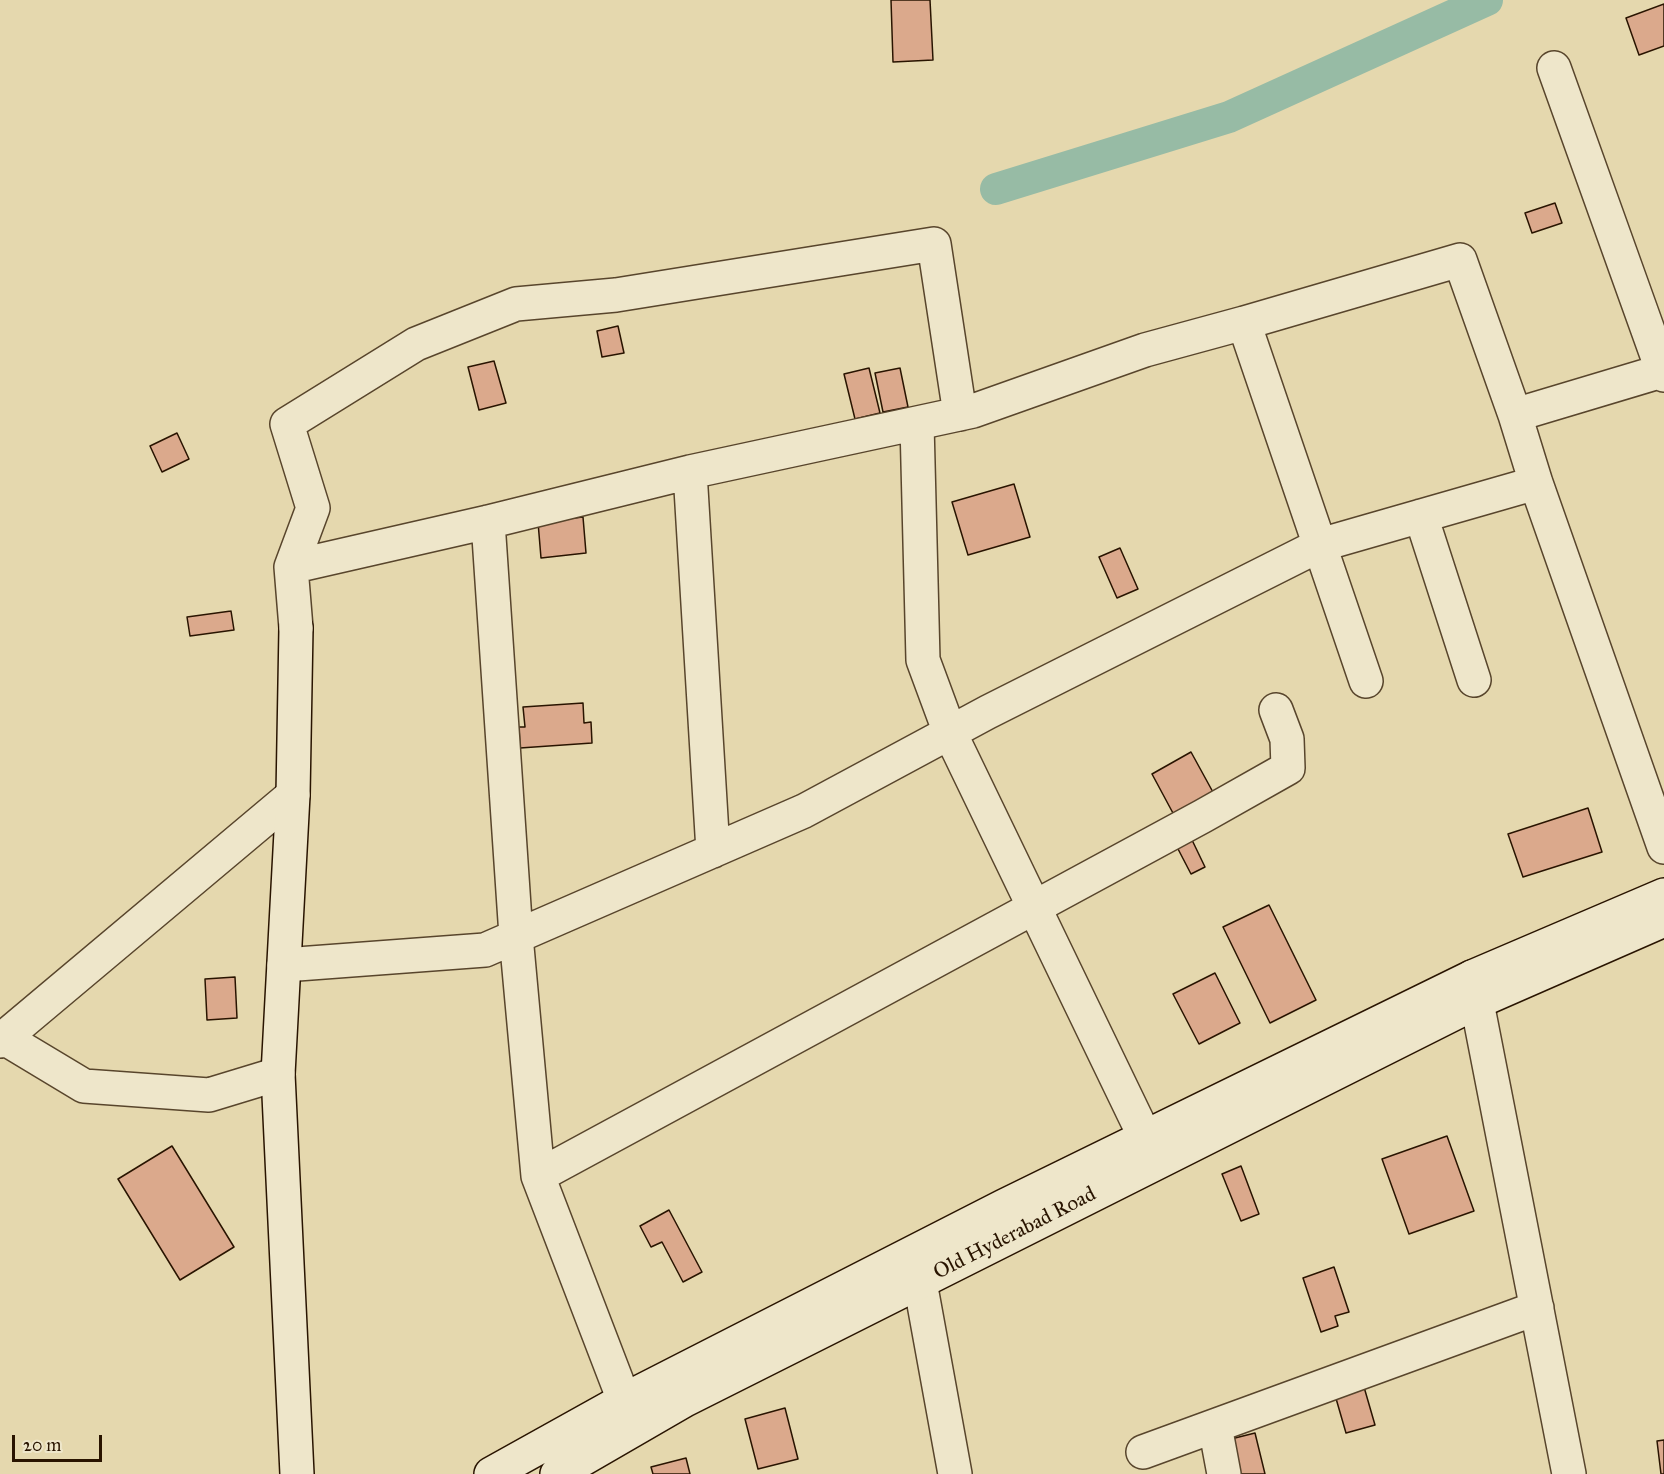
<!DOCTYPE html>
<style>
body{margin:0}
#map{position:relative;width:1664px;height:1474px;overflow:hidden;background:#e5d8ae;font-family:"IM FELL Great Primer",serif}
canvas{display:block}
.scale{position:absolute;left:12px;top:1435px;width:90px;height:27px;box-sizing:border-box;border:3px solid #291400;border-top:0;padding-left:8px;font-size:18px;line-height:21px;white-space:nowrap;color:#291400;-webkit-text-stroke:4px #eee6ca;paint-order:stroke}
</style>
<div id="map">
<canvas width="1664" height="1474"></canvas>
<div class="scale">20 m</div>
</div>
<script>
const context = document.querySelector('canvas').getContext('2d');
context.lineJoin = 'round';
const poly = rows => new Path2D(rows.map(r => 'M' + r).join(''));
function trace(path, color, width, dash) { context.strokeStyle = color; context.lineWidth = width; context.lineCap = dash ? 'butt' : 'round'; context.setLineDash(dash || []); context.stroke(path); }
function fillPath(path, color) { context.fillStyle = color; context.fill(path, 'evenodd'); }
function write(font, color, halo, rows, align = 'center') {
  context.font = font + ' "IM FELL Great Primer",serif'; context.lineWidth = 4.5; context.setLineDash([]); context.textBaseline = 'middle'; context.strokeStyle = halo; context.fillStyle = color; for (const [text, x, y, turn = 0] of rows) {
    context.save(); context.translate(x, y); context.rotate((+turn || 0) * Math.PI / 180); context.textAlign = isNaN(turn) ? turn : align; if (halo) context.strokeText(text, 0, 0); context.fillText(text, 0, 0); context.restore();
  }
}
trace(poly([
 [996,189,1229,117,1487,0]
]), '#97bba5', 32);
const building = poly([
 [891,0,930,0,933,60,893,62,891,0],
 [1664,4,1664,46,1639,55,1626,18,1664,4],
 [1555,203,1562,223,1532,233,1525,213,1555,203],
 [618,326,624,353,602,357,597,331,618,326],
 [494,361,506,403,479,410,468,367,494,361],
 [869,368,880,413,855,419,844,374,869,368],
 [900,368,908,407,883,412,875,373,900,368],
 [177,433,189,459,162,472,150,446,177,433],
 [1014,484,1030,537,968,555,952,502,1014,484],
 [583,517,586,553,541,558,538,522,583,517],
 [1120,548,1138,589,1117,598,1099,557,1120,548],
 [231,611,234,630,190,636,187,617,231,611],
 [583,703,584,723,591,722,592,743,520,748,519,727,525,727,523,707,583,703],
 [1191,752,1214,794,1174,815,1152,774,1191,752],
 [1588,808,1602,852,1523,877,1508,834,1588,808],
 [1192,840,1205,867,1191,874,1177,847,1192,840],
 [1269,905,1316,1000,1270,1023,1223,927,1269,905],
 [1215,973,1240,1023,1199,1044,1173,994,1215,973],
 [235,977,237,1018,207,1020,205,979,235,977],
 [1447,1136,1474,1211,1409,1234,1382,1159,1447,1136],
 [172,1146,234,1247,180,1280,118,1179,172,1146],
 [1241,1166,1259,1214,1241,1221,1222,1174,1241,1166],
 [669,1210,702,1272,683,1282,662,1242,651,1247,640,1226,669,1210],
 [1334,1267,1349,1312,1335,1316,1338,1326,1321,1332,1303,1278,1334,1267],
 [1364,1387,1375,1425,1346,1433,1335,1395,1364,1387],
 [785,1408,798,1459,758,1469,745,1419,785,1408],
 [1255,1433,1265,1474,1232,1474,1223,1441,1255,1433],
 [1664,1440,1664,1474,1661,1474,1657,1441,1664,1440],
 [686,1458,690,1474,653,1474,651,1467,686,1458]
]);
fillPath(building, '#dba98c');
trace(building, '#291400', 1.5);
const street = poly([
 [1554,68,1664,375],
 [1515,415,1662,371],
 [917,424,923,660,950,733,1145,1137],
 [690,472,713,851],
 [1421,516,1474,680],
 [488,522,516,936,538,1176,624,1400],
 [291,567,488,522,690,472,973,411,1145,350,1244,323],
 [296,628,291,567,313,508,287,424,416,344,516,304,616,295,934,244,960,414],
 [1366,681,1244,323,1460,260,1515,415,1536,483,1664,847],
 [284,965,485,950,804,811,988,712,1320,545,1536,483],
 [1472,977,1569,1474],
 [4,1038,84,1086,209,1095,278,1074],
 [0,1041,293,795],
 [538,1176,1203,816,1288,768,1287,739,1276,710],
 [920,1282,955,1474],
 [1215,1426,1224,1474],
 [1143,1452,1537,1308]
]);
const secondary = poly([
 [296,628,293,795,278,1074,297,1474],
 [491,1474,624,1400,1004,1206,1472,977,1664,895],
 [557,1474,685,1400,1477,1002,1664,920]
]);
trace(street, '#58452c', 36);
trace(secondary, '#291400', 36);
trace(street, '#eee6ca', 33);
trace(secondary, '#eee6ca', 33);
write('21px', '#291400', '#eee6ca', [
 ["Old Hyderabad Road",1015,1234,-27]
]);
</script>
